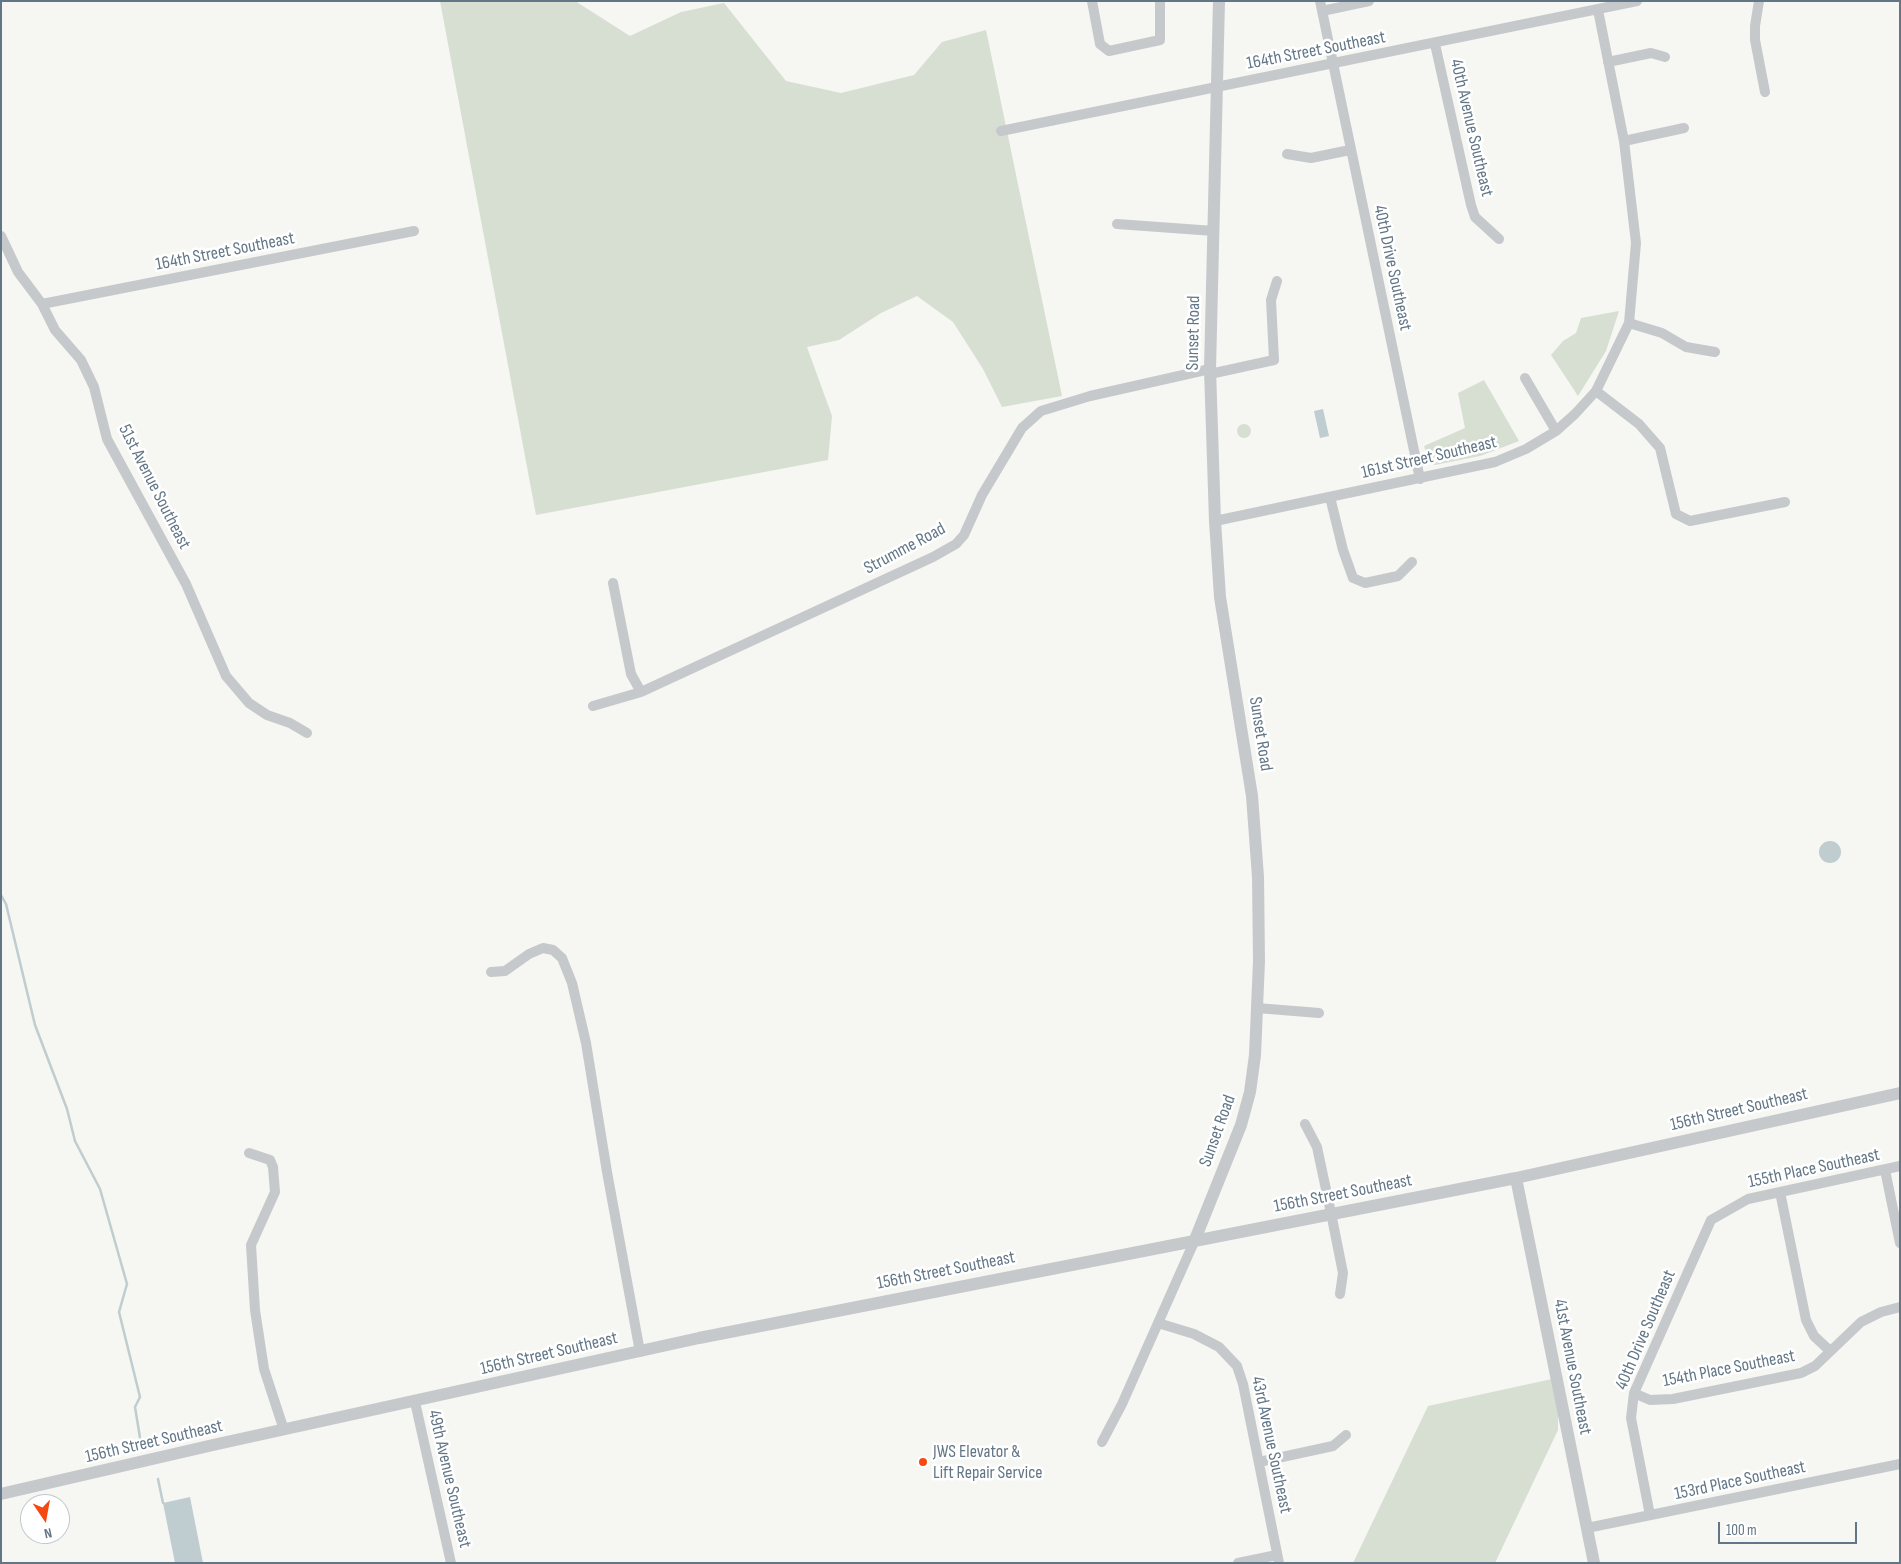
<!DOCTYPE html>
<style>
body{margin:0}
#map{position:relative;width:1901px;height:1564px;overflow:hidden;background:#f6f6f2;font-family:"Sofia Sans Condensed",sans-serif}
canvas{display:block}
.frame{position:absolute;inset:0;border:2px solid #627686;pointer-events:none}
.north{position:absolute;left:20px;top:1494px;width:50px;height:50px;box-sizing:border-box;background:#fff;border:1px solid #c0c8cf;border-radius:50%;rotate:168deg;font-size:14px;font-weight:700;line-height:20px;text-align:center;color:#627686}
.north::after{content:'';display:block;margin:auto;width:18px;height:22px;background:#f54913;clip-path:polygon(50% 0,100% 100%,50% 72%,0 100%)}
.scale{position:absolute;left:1718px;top:1522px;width:139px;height:22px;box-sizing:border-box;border:2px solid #627686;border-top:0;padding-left:6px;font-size:15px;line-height:18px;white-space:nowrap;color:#627686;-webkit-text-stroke:4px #fff;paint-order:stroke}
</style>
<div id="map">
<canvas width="1901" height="1564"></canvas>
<div class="frame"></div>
<div class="north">N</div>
<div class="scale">100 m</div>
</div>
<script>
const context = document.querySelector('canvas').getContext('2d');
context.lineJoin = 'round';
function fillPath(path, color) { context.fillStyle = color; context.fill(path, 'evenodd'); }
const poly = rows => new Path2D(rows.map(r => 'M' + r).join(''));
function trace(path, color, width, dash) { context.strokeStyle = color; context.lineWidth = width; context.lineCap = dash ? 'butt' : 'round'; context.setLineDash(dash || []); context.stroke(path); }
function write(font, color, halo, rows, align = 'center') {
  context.font = font + ' "Sofia Sans Condensed",sans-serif'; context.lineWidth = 5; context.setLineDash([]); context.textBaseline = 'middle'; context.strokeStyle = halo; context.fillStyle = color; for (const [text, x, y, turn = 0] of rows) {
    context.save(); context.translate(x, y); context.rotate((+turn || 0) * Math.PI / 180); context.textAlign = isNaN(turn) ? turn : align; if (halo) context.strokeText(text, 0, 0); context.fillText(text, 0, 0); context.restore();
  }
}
fillPath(poly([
 [440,1,575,1,630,36,681,12,724,3,786,81,841,93,914,75,942,42,986,30,1062,396,1002,407,983,369,953,322,917,296,881,313,839,340,807,347,832,416,828,460,536,515],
 [1619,311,1606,351,1578,396,1551,355,1563,341,1576,333,1581,318],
 [1484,380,1519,441,1480,456,1435,465,1430,464,1424,446,1465,428,1458,393],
 '1237 431a7 7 0 1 1 14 0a7 7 0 1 1-14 0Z',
 [1552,1379,1558,1412,1558,1430,1495,1563,1353,1563,1428,1406]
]), '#d7dfd2');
fillPath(poly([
 [1323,409,1329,436,1320,438,1314,411],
 '1819 852a11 11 0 1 1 22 0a11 11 0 1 1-22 0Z',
 [190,1497,203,1563,175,1563,163,1503]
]), '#bfccd0');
trace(poly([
 [1,895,6,904,35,1025,67,1109,75,1141,100,1189,127,1284,119,1312,140,1397,135,1407,142,1450],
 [158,1479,163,1503]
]), '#bfccd0', 2.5);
trace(poly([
 [1092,1,1100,44,1109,51,1160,40,1160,1],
 [1320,1,1420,479],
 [1759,1,1755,26,1755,40,1765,92],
 [1322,11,1369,1],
 [1435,44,1471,205,1475,217,1499,239],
 [1608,62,1651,53,1665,57],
 [1001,131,1637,1],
 [1624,141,1684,128],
 [1287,154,1311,158,1350,150],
 [1117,224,1214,231],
 [1,236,18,272,42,304,55,330,81,360,94,387,107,439,186,584,226,676,249,703,267,715,290,723,307,733],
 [42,304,414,231],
 [1629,323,1662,333,1686,347,1715,352],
 [1210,374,1274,360,1271,300,1277,281],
 [1525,378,1556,431],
 [1596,391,1639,424,1660,448,1676,514,1690,521,1785,502],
 [1330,497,1343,550,1353,578,1365,583,1398,576,1412,562],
 [1215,521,1495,462,1526,449,1556,431,1575,414,1596,391,1629,323,1636,243,1624,141,1598,10],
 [613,583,631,674,641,692],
 [593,706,641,692,933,557,956,544,964,535,982,495,1022,428,1041,411,1090,396,1210,369],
 [491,972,505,971,529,954,543,948,553,950,562,958,572,983,586,1043,607,1172,640,1352],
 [1257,1008,1319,1013],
 [1305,1124,1317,1147,1331,1213,1343,1273,1340,1294],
 [249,1153,270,1160,273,1167,275,1192,251,1245,255,1310,264,1369,284,1430],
 [1885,1170,1900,1243],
 [1780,1192,1806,1320,1814,1336,1829,1350],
 [1158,1323,1194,1334,1219,1347,1237,1366,1243,1384,1279,1563],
 [1634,1393,1650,1400,1673,1399,1801,1373,1815,1366,1861,1322,1881,1312,1900,1307],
 [415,1402,451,1563],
 [1102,1442,1122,1404,1194,1242],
 [1259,1462,1333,1446,1346,1435],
 [1650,1515,1631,1418,1634,1393,1711,1220,1748,1199,1900,1166],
 [1587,1528,1900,1464],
 [1238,1563,1277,1555]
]), '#c5c9cc', 10);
trace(poly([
 [1516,1178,1594,1563],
 [1194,1242,1241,1125,1250,1092,1255,1055,1259,961,1258,877,1252,796,1220,597,1215,521,1210,369,1219,1],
 [1,1494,213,1445,699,1338,1516,1178,1900,1093]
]), '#c5c9cc', 12);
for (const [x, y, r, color] of [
 [923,1462,5,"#f54913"]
]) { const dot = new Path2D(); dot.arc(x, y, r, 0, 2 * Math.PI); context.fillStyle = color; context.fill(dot); trace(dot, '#fff', 2); }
write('18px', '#627686', '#fff', [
 ["164th Street Southeast",1316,51,-11],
 ["40th Avenue Southeast",1471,128,77],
 ["164th Street Southeast",225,252,-11],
 ["40th Drive Southeast",1392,268,78],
 ["Sunset Road",1194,333,-89],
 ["161st Street Southeast",1429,458,-13],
 ["51st Avenue Southeast",154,487,63],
 ["Strumme Road",905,549,-28],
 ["Sunset Road",1260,734,81],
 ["156th Street Southeast",1739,1110,-13],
 ["Sunset Road",1218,1131,-70],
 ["155th Place Southeast",1814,1169,-12],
 ["156th Street Southeast",1343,1194,-11],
 ["156th Street Southeast",946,1271,-11],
 ["40th Drive Southeast",1646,1330,-67],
 ["156th Street Southeast",549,1354,-13],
 ["41st Avenue Southeast",1572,1367,79],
 ["154th Place Southeast",1729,1369,-11],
 ["156th Street Southeast",154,1442,-13],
 ["43rd Avenue Southeast",1271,1445,78],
 ["49th Avenue Southeast",449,1479,77],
 ["153rd Place Southeast",1740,1481,-12]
]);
write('18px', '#627686', '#fff', [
 ["JWS Elevator &",933,1452],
 ["Lift Repair Service",933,1473]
], 'left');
</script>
